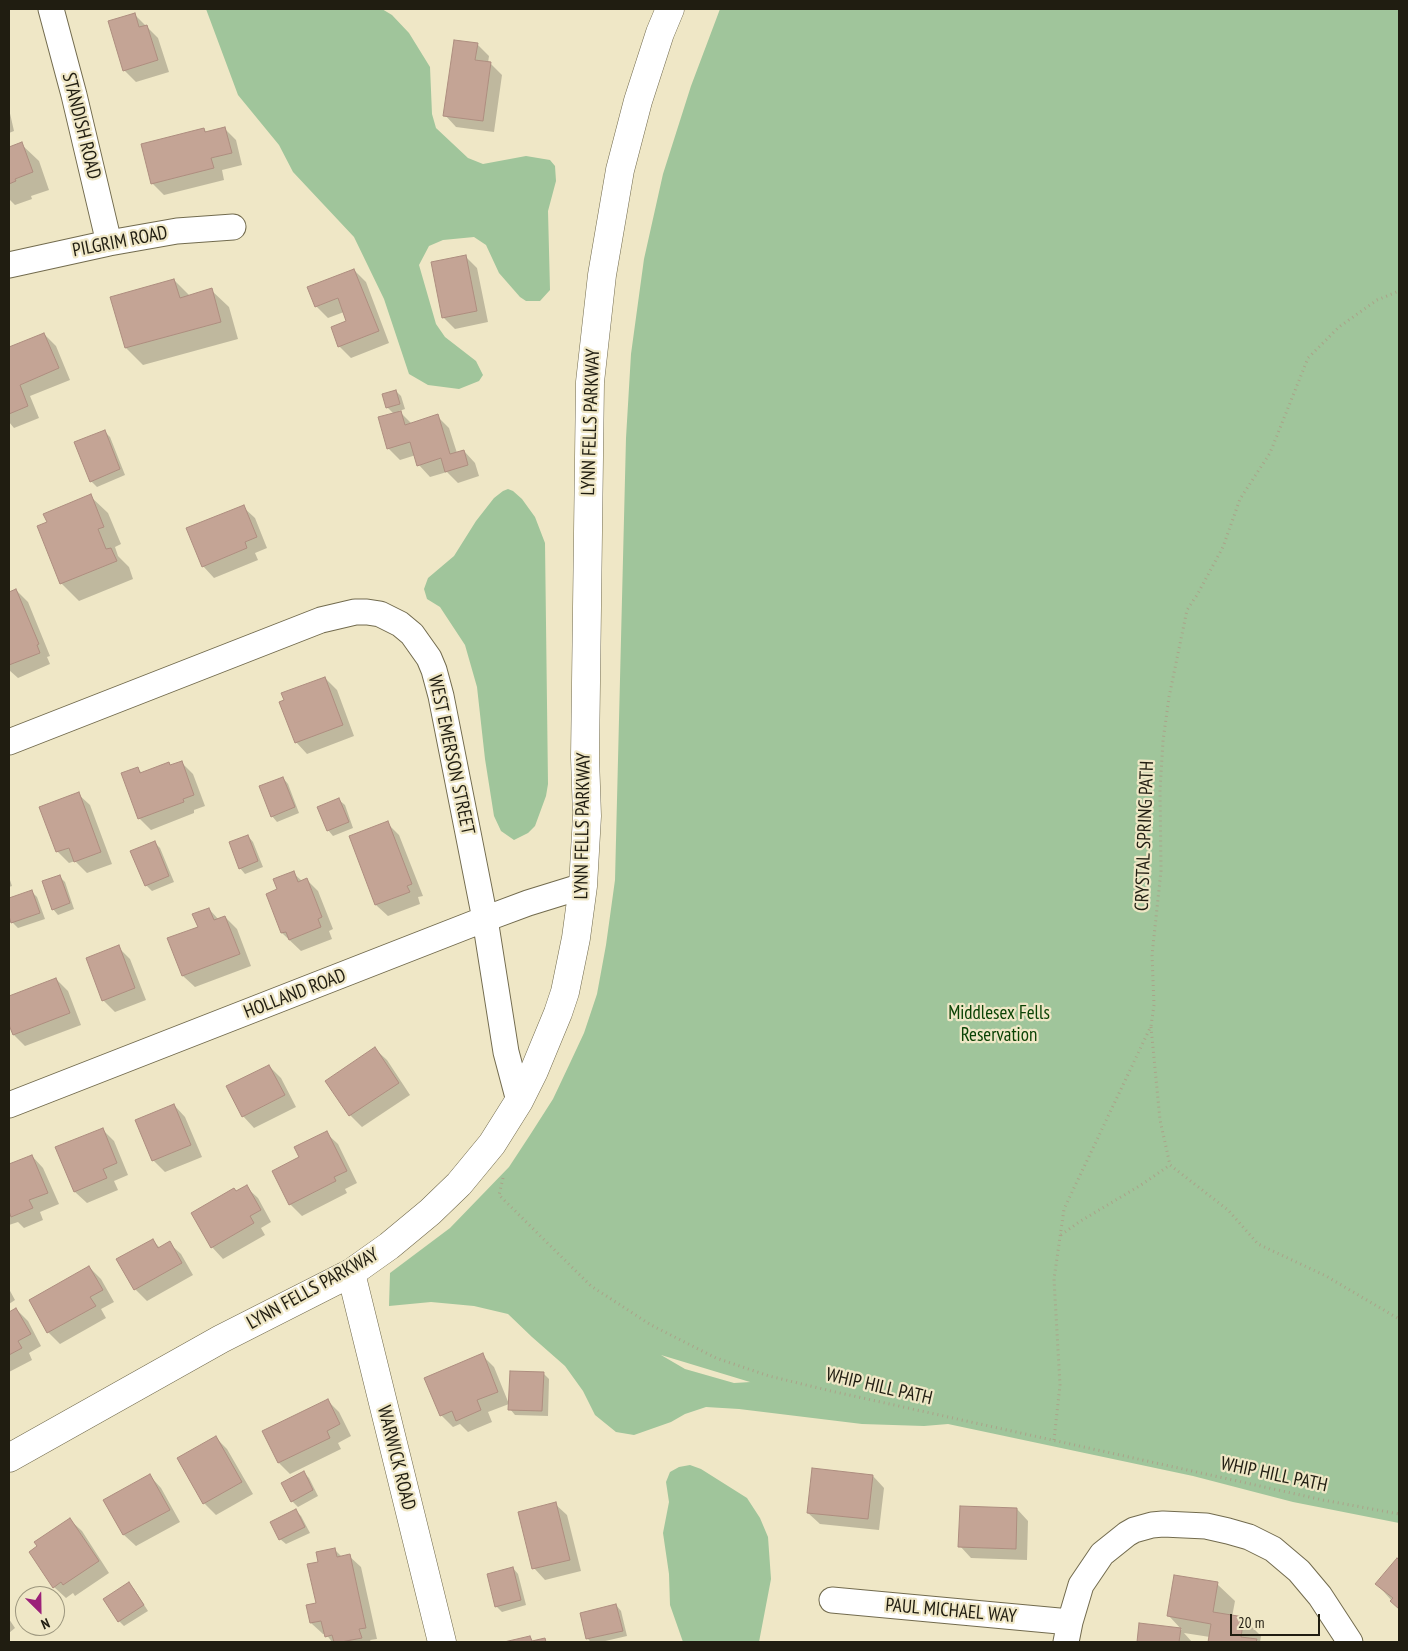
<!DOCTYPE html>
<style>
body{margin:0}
#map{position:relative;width:1408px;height:1651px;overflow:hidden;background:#efe7c6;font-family:"PT Sans Narrow",sans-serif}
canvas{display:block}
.frame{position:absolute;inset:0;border:10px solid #201d11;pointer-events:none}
.north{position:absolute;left:15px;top:1586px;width:50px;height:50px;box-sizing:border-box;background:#efe7c6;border:1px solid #9c967e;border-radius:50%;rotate:157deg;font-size:14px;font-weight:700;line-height:20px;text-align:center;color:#201d11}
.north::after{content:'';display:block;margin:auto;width:18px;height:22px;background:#9c2179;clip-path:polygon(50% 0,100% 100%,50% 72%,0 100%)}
.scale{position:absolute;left:1230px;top:1614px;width:90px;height:22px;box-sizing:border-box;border:2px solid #201d11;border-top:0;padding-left:6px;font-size:15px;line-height:18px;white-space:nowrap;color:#201d11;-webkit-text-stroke:4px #efe7c6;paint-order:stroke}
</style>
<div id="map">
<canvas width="1408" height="1651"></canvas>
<div class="frame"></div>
<div class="north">N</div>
<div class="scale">20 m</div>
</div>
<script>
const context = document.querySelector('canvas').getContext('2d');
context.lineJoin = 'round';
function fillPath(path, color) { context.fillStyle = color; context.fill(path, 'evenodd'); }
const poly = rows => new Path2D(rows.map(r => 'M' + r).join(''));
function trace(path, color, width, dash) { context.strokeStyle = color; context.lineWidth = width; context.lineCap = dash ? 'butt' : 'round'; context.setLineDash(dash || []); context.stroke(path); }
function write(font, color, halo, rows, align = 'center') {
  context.font = font + ' "PT Sans Narrow",sans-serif'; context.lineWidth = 4.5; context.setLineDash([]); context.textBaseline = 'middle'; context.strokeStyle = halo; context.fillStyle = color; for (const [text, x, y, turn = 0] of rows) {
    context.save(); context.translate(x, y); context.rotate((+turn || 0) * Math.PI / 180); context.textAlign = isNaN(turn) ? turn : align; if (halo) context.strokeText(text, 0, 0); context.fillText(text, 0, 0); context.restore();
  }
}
fillPath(poly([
 [206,9,382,9,392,15,409,33,430,67,432,114,436,128,468,158,483,164,526,156,550,160,555,166,556,181,548,211,550,290,540,301,526,301,520,297,499,273,486,245,474,237,443,240,429,246,419,265,436,324,445,337,476,361,483,375,479,381,459,389,428,385,409,374,384,299,354,237,293,172,279,145,238,95],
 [720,9,1399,9,1399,1523,1293,1502,1193,1476,948,1424,924,1426,862,1424,739,1409,706,1407,685,1414,671,1422,634,1435,616,1432,595,1415,583,1391,565,1366,532,1337,508,1314,474,1306,431,1302,389,1306,390,1273,450,1228,509,1167,530,1135,553,1099,570,1063,584,1033,597,994,606,945,615,880,626,438,631,354,644,259,663,174,691,86],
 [661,1355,750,1382,751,1382,734,1383,685,1369],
 [508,489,513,491,522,499,535,517,545,543,548,784,546,796,535,826,528,833,514,840,501,831,494,816,485,759,477,687,465,645,440,607,427,599,424,589,428,578,454,556,476,521,494,498,503,491],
 [690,1465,701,1469,747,1498,760,1518,768,1537,771,1579,759,1642,683,1642,670,1605,669,1574,663,1533,669,1502,666,1482,670,1472,679,1467]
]), '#a0c59b');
fillPath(poly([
 [135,15,158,38,169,72,136,82,124,70],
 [477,44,489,56,488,63,490,63,502,75,494,132,456,127,445,115],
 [9,109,14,131,9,133],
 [224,128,236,140,242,165,222,170,224,180,164,195,152,183,204,129,206,132],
 [21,144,39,161,49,190,31,196,32,199,15,205,9,199,9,148],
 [466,257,477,268,488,322,455,329,443,317],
 [354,270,366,282,389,343,351,358,339,346,348,322,344,312,328,318,316,306],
 [174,280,190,296,211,290,229,307,238,339,143,365,126,348],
 [44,334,56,346,70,380,30,396,39,418,14,428,9,422,9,348],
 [396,391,401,396,405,409,399,411,412,424,437,416,449,428,457,453,464,451,475,463,479,476,458,483,447,472,430,477,419,465,416,455,400,460,388,448,394,414,387,407],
 [104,431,110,437,125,475,97,487,91,481],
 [90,496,108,513,121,544,115,547,118,556,129,567,133,579,79,601,61,583,48,522],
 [243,507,255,518,267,548,255,553,258,560,214,578,203,566],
 [16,590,28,602,50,656,47,657,50,664,18,678,9,670,9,593],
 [325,678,337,690,354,736,307,754,296,742],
 [181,762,193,774,205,806,194,810,194,813,151,830,139,818,138,769,143,774,169,764,171,766],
 [283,778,288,784,299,813,277,822,272,816],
 [78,794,90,805,112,864,87,873,75,861,69,863,57,851],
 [339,800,345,805,353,828,333,836,328,830],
 [387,823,399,835,423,896,418,897,420,904,388,916,376,905,350,837],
 [248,836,253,842,263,867,245,874,240,868],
 [154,842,160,848,174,882,152,891,146,885],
 [293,873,302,881,307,880,318,891,333,929,329,931,332,939,301,951,282,933,279,890],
 [59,876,65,882,74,909,58,915,53,909],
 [9,877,12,886,9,887],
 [31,891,37,897,45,919,18,928,13,923,9,912,9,899],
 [209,909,219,920,225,917,237,929,251,966,195,987,183,976,169,939,199,927],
 [118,947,130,959,146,1000,115,1012,103,1000],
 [56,979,68,991,81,1025,25,1046,14,1035,9,1022,9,998],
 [375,1049,387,1060,410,1095,362,1127,350,1115],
 [269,1066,281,1078,296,1107,254,1128,243,1116],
 [174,1105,185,1117,202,1157,165,1172,153,1160],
 [102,1129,114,1141,128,1175,114,1181,118,1190,87,1203,75,1192,57,1148],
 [326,1133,338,1144,357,1183,345,1189,347,1193,302,1216,290,1204,301,1157],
 [32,1156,43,1168,59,1204,40,1212,43,1220,24,1228,18,1222,9,1225,9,1166],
 [246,1187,258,1198,271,1222,261,1228,265,1235,223,1259,212,1247,237,1192],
 [152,1240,160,1248,169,1243,181,1254,193,1275,147,1301,135,1289],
 [89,1267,101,1279,114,1302,101,1309,106,1318,60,1344,48,1332,30,1300],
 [9,1289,15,1300,9,1304],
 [16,1309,28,1321,41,1346,29,1353,32,1360,9,1372,9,1313],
 [482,1355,494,1367,509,1404,488,1412,492,1422,468,1432,460,1424,453,1427,441,1415],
 [543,1373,549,1379,548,1416,515,1415,510,1409],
 [327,1400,339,1412,351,1436,338,1443,341,1449,290,1474,279,1463],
 [216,1438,227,1449,253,1494,216,1515,204,1503,179,1458],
 [304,1473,309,1478,318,1496,298,1507,292,1501],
 [150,1476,161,1488,180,1522,136,1546,124,1535,105,1501],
 [873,1476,884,1488,879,1530,820,1524,808,1513],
 [555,1504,567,1515,581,1571,545,1580,534,1568],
 [1017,1509,1028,1521,1027,1560,971,1558,960,1546],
 [296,1511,301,1516,310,1533,286,1544,280,1539],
 [70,1520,82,1531,109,1573,75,1596,73,1593,66,1598,54,1587],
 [334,1549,342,1557,349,1556,361,1567,377,1639,370,1640,371,1642,332,1642,326,1634,323,1634,311,1623,307,1606,317,1604,320,1563],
 [1397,1560,1399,1561,1399,1609,1377,1584],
 [513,1568,518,1574,526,1605,502,1612,496,1606],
 [129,1584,134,1589,148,1611,124,1626,119,1621],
 [1217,1584,1235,1601,1232,1617,1243,1618,1261,1636,1260,1642,1210,1642,1210,1637,1184,1633,1192,1642,1138,1642,1140,1624,1182,1630,1169,1616],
 [616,1605,621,1611,627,1636,601,1642,591,1642,588,1639,582,1614],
 [9,1619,15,1628,9,1633]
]), '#0003');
const building = poly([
 [135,13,139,27,147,25,158,60,123,71,108,21,135,13],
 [454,40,478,43,475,60,491,62,483,121,443,116,454,40],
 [225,127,232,153,211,158,214,168,151,184,141,144,204,128,205,132,225,127],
 [22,142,33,172,15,179,16,181,9,184,9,147,22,142],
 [466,255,477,311,442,318,431,262,466,255],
 [354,269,379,331,338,347,331,327,346,321,338,298,315,307,307,287,354,269],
 [174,279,180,298,212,288,221,322,125,348,110,297,174,279],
 [44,333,59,368,20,385,28,406,9,414,9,347,44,333],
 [396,390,400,404,386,408,382,394,396,390],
 [401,411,405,425,438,414,450,454,464,450,468,465,445,472,441,458,417,466,410,442,387,449,378,417,401,411],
 [105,430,120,469,90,482,74,442,105,430],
 [91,494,104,527,98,529,106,549,111,548,117,561,60,584,37,526,47,522,43,514,91,494],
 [244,505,257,537,245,542,247,548,202,567,186,528,244,505],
 [16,589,39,644,37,645,40,653,9,665,9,592,16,589],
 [325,677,343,725,295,743,279,702,284,700,281,693,325,677],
 [182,761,194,795,183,799,184,802,138,819,121,773,138,767,140,773,169,762,170,765,182,761],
 [283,777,295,807,271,817,259,786,283,777],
 [79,792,101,852,74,862,69,848,56,852,39,807,79,792],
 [339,798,349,822,327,831,317,807,339,798],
 [388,821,412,884,407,886,410,892,375,905,349,836,388,821],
 [248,835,258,861,239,869,229,842,248,835],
 [155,841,169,876,145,886,130,851,155,841],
 [294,871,298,882,307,878,322,917,318,919,321,927,289,940,286,932,281,933,266,894,277,889,273,879,294,871],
 [60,875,70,903,52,910,42,881,60,875],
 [32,890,40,913,11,923,9,916,9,898,32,890],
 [209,908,214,920,225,916,240,954,182,976,167,938,198,927,192,914,209,908],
 [119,945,135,988,102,1001,86,958,119,945],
 [56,978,70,1013,13,1035,9,1025,9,996,56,978],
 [375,1047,399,1083,349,1116,325,1081,375,1047],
 [269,1065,285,1095,242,1117,226,1086,269,1065],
 [174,1104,191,1145,152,1161,135,1120,174,1104],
 [103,1128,117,1163,103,1169,107,1178,74,1192,55,1147,103,1128],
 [327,1131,347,1171,334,1177,336,1181,289,1205,272,1171,299,1157,294,1147,327,1131],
 [32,1155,48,1193,29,1200,33,1208,11,1217,9,1211,9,1164,32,1155],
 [247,1185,261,1210,250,1216,254,1223,211,1248,191,1213,234,1188,236,1191,247,1185],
 [153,1239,158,1248,170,1241,182,1263,134,1290,116,1259,153,1239],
 [89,1266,103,1290,90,1297,96,1306,47,1333,29,1300,89,1266],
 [16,1308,31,1334,18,1341,22,1348,9,1355,9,1312,16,1308],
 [483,1353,498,1392,477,1400,481,1410,456,1421,452,1411,440,1416,424,1378,483,1353],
 [510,1371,544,1372,542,1411,508,1410,510,1371],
 [328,1399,340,1424,327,1431,330,1438,278,1463,262,1431,328,1399],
 [216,1436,242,1482,203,1504,177,1458,216,1436],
 [812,1468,873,1475,868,1519,807,1513,812,1468],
 [304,1471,313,1490,291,1502,281,1483,304,1471],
 [150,1474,170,1510,123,1535,103,1500,150,1474],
 [556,1502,570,1560,532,1569,518,1512,556,1502],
 [960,1506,1017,1508,1016,1549,958,1547,960,1506],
 [296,1509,305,1527,279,1540,270,1522,296,1509],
 [70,1518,99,1561,63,1585,61,1582,53,1588,29,1552,37,1546,34,1542,70,1518],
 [335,1548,337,1557,350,1554,366,1628,359,1629,362,1638,341,1642,334,1642,332,1635,325,1637,321,1621,310,1623,306,1605,316,1603,307,1564,318,1562,316,1552,335,1548],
 [1397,1558,1399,1560,1399,1609,1390,1601,1393,1598,1375,1584,1397,1558],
 [513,1567,521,1600,495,1607,487,1574,513,1567],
 [1174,1575,1218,1582,1213,1612,1244,1617,1241,1637,1257,1639,1256,1642,1208,1642,1211,1624,1167,1616,1174,1575],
 [129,1582,144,1605,118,1622,103,1599,129,1582],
 [616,1604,623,1631,586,1639,580,1613,616,1604],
 [1139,1623,1181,1628,1179,1642,1137,1642,1139,1623],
 [530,1636,532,1641,545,1638,546,1642,504,1642,530,1636]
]);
fillPath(building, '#c4a495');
trace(building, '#ad8d7f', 1);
const minor = poly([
 [51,9,74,95,109,243],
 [9,265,109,243,177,231,233,227],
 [9,742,321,620,355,612,367,612,380,614,400,624,412,634,429,658,434,670,441,696,485,919,506,1052,519,1101],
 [9,1105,485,919,528,903,583,886],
 [832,1600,1070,1622],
 [1066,1642,1070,1622,1081,1585,1102,1554,1127,1534,1134,1530,1152,1525,1163,1524,1206,1526,1228,1531,1249,1537,1273,1549,1299,1571,1320,1596,1350,1642]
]);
const secondary = poly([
 [351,1273,442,1642],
 [9,1458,221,1339,351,1273,389,1246,430,1212,459,1184,492,1144,519,1101,534,1071,558,1013,565,992,576,938,583,886,587,816,585,757,590,382,602,275,620,170,638,101,660,33,670,9]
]);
trace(minor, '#726b4e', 27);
trace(secondary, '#726b4e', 29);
trace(poly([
 [1151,1027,1160,1120,1170,1165,1228,1210,1258,1244,1326,1276,1399,1319],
 [503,1178,499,1195,591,1286,651,1325,716,1358,769,1376,831,1391,1323,1500,1399,1514],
 [1061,1235,1079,1222,1141,1185,1170,1165],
 [1054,1440,1060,1385,1054,1279,1064,1209,1151,1026,1154,1005,1152,955,1161,871,1160,790,1163,741,1169,697,1187,610,1197,595,1223,547,1240,499,1270,453,1308,358,1339,327,1377,300,1399,291]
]), '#aaa389', 3, [1, 4]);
trace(minor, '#fff', 25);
trace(secondary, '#fff', 28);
write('19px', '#201d11', '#efe7c6', [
 ["STANDISH ROAD",81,126,76],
 ["PILGRIM ROAD",120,242,-11],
 ["LYNN FELLS PARKWAY",591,422,-88],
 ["WEST EMERSON STREET",451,755,78],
 ["LYNN FELLS PARKWAY",583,826,-89],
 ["CRYSTAL SPRING PATH",1145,836,-88],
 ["HOLLAND ROAD",295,994,-21],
 ["LYNN FELLS PARKWAY",313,1289,-29],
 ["WHIP HILL PATH",879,1387,13],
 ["WARWICK ROAD",396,1458,76],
 ["WHIP HILL PATH",1274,1475,12],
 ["PAUL MICHAEL WAY",951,1611,5]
]);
write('19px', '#0b4305', '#efe7c6', [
 ["Middlesex Fells",999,1014],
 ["Reservation",999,1036]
]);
</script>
